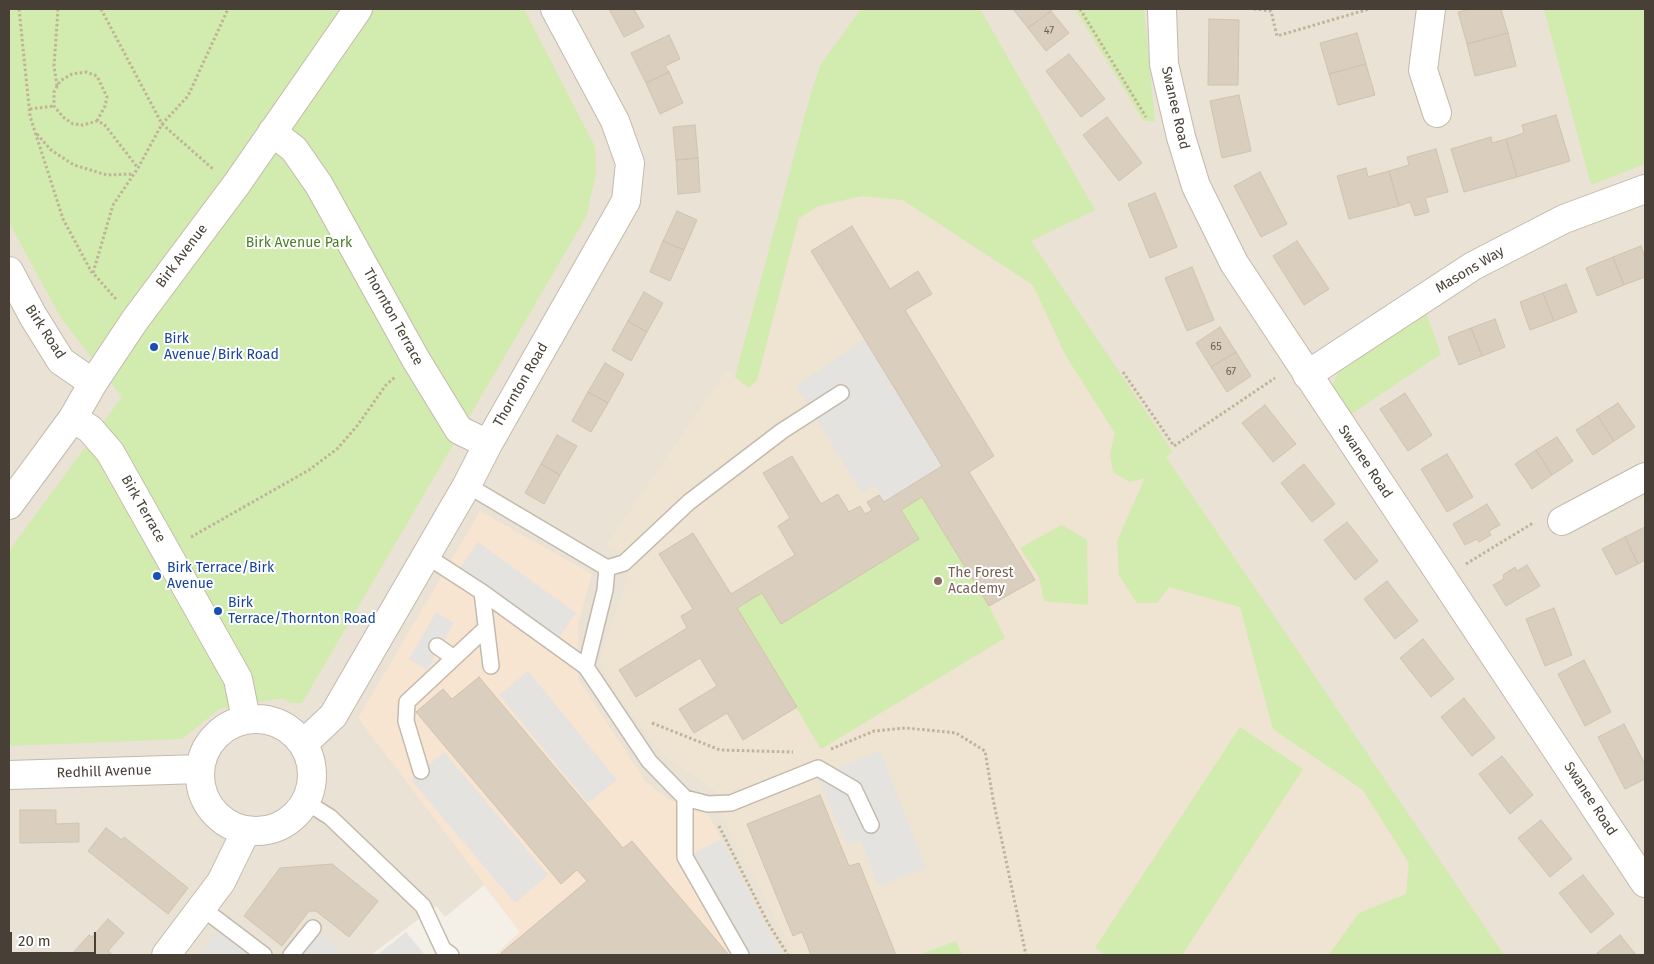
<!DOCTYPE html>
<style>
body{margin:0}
#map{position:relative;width:1654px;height:964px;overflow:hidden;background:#f4f0e7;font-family:"Fira Sans",sans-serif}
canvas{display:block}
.frame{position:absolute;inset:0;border:10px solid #484036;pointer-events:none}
.scale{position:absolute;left:10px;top:932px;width:86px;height:22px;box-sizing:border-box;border:2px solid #484036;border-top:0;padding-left:6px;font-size:15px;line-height:18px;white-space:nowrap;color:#484036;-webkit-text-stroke:4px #fff;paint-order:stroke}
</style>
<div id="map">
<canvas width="1654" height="964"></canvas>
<div class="frame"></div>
<div class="scale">20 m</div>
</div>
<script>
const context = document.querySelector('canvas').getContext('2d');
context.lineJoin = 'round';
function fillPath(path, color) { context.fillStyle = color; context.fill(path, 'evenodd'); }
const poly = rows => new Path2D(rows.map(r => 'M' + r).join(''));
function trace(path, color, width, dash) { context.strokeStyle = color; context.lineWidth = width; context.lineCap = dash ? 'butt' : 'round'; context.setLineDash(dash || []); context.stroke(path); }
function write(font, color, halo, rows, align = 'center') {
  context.font = font + ' "Fira Sans",sans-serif'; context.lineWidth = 4; context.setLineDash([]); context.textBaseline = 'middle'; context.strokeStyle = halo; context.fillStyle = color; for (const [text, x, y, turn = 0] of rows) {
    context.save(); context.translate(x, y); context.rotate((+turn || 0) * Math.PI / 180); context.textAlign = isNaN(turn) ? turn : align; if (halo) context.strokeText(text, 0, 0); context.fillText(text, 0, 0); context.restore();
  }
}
fillPath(poly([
 [9,9,1645,9,1645,955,495,955,520,932,484,885,445,917,436,906,371,955,9,955]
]), '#e9e2d5');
fillPath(poly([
 [480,511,592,574,578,624,578,679,646,782,671,801,705,808,781,955,495,955,520,932,358,718]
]), '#f7e5d2');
fillPath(poly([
 [861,196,903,200,995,261,1030,240,1173,452,1166,457,1255,588,1273,729,1363,790,1409,863,1406,894,1359,913,1329,955,962,955,955,941,919,955,794,955,722,818,715,791,662,755,617,695,599,661,629,574,618,551,605,546,725,372,757,380,799,218,819,206]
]), '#eee4d1');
fillPath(poly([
 [9,9,524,9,595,147,596,174,586,217,302,703,291,703,282,698,219,709,182,739,9,746,9,551,122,397,61,318,9,222],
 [861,9,980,9,1095,210,1031,241,1173,452,1166,457,1504,955,1329,955,1359,913,1406,894,1409,863,1363,790,1273,729,1240,607,1169,587,1157,603,1137,603,1119,575,1117,541,1145,478,1130,482,1113,472,1110,453,1115,433,1066,356,1033,285,903,200,861,196,819,206,799,218,757,380,749,388,735,377,811,93,821,64],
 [1075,9,1144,9,1155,122,1143,120],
 [1544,9,1645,9,1645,164,1591,185],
 [1426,313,1441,354,1350,415,1332,386,1341,367],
 [922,497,989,606,1005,638,821,749,737,608,762,593,782,623,918,539,901,510],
 [1062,525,1087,540,1088,605,1044,601,1039,577,1020,548],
 [1240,727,1303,769,1182,955,1106,955,1095,948],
 [956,941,962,955,919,955]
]), '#d2ebae');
fillPath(poly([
 [864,339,942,466,884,502,874,485,862,493,796,386],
 [478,542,576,613,554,644,455,575],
 [436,612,454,623,427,670,409,659],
 [528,671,617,780,588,803,499,695],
 [880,751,926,868,879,886,860,840,847,844,817,776],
 [444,752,548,875,515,903,411,780],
 [721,839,781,955,743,955,694,853],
 [228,919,274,955,206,955,202,952],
 [313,928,340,949,335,955,291,955],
 [406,932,425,955,377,955]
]), '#e5e3df');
const building = poly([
 [609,9,634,9,644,27,624,37,609,9],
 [1013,9,1050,9,1051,11,1028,28,1013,9],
 [1470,9,1501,9,1508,33,1467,44,1458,12,1470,9],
 [1051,11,1069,33,1046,51,1028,28,1051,11],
 [1209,19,1239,20,1238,85,1208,85,1209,19],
 [1357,33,1366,64,1329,74,1320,43,1357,33],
 [1508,33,1516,66,1475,76,1467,44,1508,33],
 [669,35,680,59,665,66,669,72,646,83,631,53,669,35],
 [1069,54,1105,99,1081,117,1046,71,1069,54],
 [1366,64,1375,95,1338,105,1329,74,1366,64],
 [669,72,683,103,660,114,646,83,669,72],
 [1239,95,1251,151,1222,158,1210,101,1239,95],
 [1556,115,1570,161,1517,177,1506,139,1524,133,1522,125,1556,115],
 [1107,117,1142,163,1119,181,1083,135,1107,117],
 [695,125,698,158,676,160,673,127,695,125],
 [1491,137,1492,143,1506,139,1517,177,1464,192,1451,149,1491,137],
 [1436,149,1448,192,1425,198,1429,212,1415,216,1410,202,1399,206,1389,171,1409,165,1407,157,1436,149],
 [698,158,700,192,678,194,676,160,698,158],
 [1366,168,1368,177,1389,171,1399,206,1349,219,1337,176,1366,168],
 [1260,172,1287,224,1261,237,1234,186,1260,172],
 [1155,193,1177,247,1150,258,1128,204,1155,193],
 [677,211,697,220,684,250,663,241,677,211],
 [852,226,890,289,918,271,932,294,905,310,994,456,969,472,1035,580,989,606,922,497,901,510,919,539,781,624,762,593,737,608,797,707,743,740,727,713,694,733,679,709,717,686,700,658,636,697,619,670,687,628,681,616,693,609,659,554,693,533,731,594,795,555,778,526,790,518,763,473,792,456,821,504,838,494,849,512,860,506,865,514,872,510,867,502,879,495,884,502,942,466,811,251,852,226],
 [663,241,684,250,670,281,650,272,663,241],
 [1297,241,1329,289,1304,305,1273,256,1297,241],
 [1641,246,1645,258,1645,277,1624,285,1613,257,1641,246],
 [1613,257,1624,285,1597,296,1586,268,1613,257],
 [1192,267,1214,320,1187,331,1165,278,1192,267],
 [1566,284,1577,312,1554,321,1543,293,1566,284],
 [644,292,663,303,647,332,628,321,644,292],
 [1543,293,1554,321,1530,330,1520,302,1543,293],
 [1495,319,1505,347,1482,356,1471,328,1495,319],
 [628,321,647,332,631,361,612,350,628,321],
 [1220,327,1236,352,1211,367,1196,343,1220,327],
 [1471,328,1482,356,1459,365,1448,337,1471,328],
 [1236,352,1251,376,1227,392,1211,367,1236,352],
 [605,363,624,374,608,403,588,392,605,363],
 [588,392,608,403,591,432,572,421,588,392],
 [1405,393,1432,435,1408,451,1380,409,1405,393],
 [1618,403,1635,427,1614,441,1598,416,1618,403],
 [1265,405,1296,444,1273,462,1242,423,1265,405],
 [1598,416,1614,441,1593,455,1576,430,1598,416],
 [557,435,577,446,560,475,541,464,557,435],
 [1557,437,1573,461,1552,475,1536,450,1557,437],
 [1536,450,1552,475,1532,489,1515,464,1536,450],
 [1447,454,1473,497,1447,512,1421,469,1447,454],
 [541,464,560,475,544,504,525,493,541,464],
 [1304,464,1335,504,1312,522,1281,483,1304,464],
 [1487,504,1500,525,1489,531,1491,535,1479,542,1477,539,1465,545,1453,524,1487,504],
 [1347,522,1378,561,1355,580,1324,540,1347,522],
 [1645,527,1645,560,1638,564,1625,537,1645,527],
 [1625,537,1638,564,1616,575,1602,549,1625,537],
 [1527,565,1540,586,1506,606,1493,585,1504,579,1503,575,1515,567,1517,571,1527,565],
 [1387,581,1418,621,1395,639,1364,599,1387,581],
 [1554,608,1572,655,1545,666,1526,619,1554,608],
 [1423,639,1454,679,1431,697,1400,658,1423,639],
 [1584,660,1611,712,1585,726,1558,674,1584,660],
 [479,677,623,848,632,841,729,955,503,955,501,953,587,881,577,870,561,884,416,712,443,689,452,699,479,677],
 [1464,698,1495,738,1472,756,1441,717,1464,698],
 [1624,724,1645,764,1645,779,1625,789,1598,737,1624,724],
 [1502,756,1533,795,1510,814,1479,774,1502,756],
 [820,795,849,866,859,863,896,955,811,955,802,932,793,936,747,824,820,795],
 [20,810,56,810,56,824,79,823,79,842,20,843,20,810],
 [1541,820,1572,859,1550,877,1518,838,1541,820],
 [106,828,122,840,124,837,188,888,168,914,88,851,106,828],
 [332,864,378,901,349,937,316,911,309,911,282,946,244,916,280,868,332,864],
 [1583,875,1614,914,1591,933,1559,893,1583,875],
 [108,919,124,933,108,951,113,955,71,955,89,935,92,937,108,919],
 [1620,935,1636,955,1598,955,1597,953,1620,935]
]);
fillPath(building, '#dacebf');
trace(building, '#d2c3af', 1);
const service = poly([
 [467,485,607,568,605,590,586,667,649,761,685,798,708,804,731,803,818,768,854,789,871,825],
 [425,555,482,592,491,666],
 [607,568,624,563,689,502,782,431,841,393],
 [482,592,586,667],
 [437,646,454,658],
 [421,771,406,721,407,702,486,628],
 [685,798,685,857,741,955],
 [306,802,330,817,423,906,443,949,451,955],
 [202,908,264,955],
 [291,955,313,928]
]);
const minor = poly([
 [1162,9,1164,64,1181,137,1196,186,1234,263,1645,883],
 [1431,9,1423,70,1437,113],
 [272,132,294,149,319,185,415,358,459,430,488,444],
 [9,271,33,316,61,361,93,383],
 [1307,375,1473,266,1564,219,1645,189],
 [73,418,90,429,110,452,238,679,246,719],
 [9,505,73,418,93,383,135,320,236,185,358,9],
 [1562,521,1645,477],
 '200 775a56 56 0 1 1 112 0a56 56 0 1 1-112 0Z',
 [303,744,333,716,467,485,488,444,626,201,630,163,615,121,555,9],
 [9,775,200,769],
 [166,955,221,882,246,831]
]);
trace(service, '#c3baac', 18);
trace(minor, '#c3baac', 30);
trace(poly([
 [19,9,30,116,63,219,92,273],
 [101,9,162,124,213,169],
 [1080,9,1146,117],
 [1254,9,1271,11,1277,36,1369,9],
 [57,86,54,66,58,9],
 [30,109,54,106],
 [97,121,105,106,107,97,97,76,86,72,72,74,60,81,54,92,54,106,63,117,73,124,83,125,97,121,104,124,138,168],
 [37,134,51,150,74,165,107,175,133,174],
 [116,299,93,273,113,205,138,168,162,124,188,96,228,9],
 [1123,372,1174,446,1275,378],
 [191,537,309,470,337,449,357,426,386,385,395,377],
 [1466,564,1533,523],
 [652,723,720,750,793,752],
 [831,749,874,731,906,728,956,733,985,751,993,799,1026,955],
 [719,826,768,923,788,955]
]), '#c3b29a', 3, [2.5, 2.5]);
trace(service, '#fff', 15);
trace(minor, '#fff', 28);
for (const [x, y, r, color] of [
 [154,347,5,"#1a4fb4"],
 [157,576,5,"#1a4fb4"],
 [938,581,5,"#8d6e63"],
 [218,611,5,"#1a4fb4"]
]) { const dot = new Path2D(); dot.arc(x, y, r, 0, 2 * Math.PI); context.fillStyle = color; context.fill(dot); trace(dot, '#fff', 2); }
write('11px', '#6c6458', null, [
 ["47",1049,31],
 ["65",1216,347],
 ["67",1231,372]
]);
write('14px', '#484036', '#fff', [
 ["Swanee Road",1175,108,77],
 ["Birk Avenue",182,256,-53],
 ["Masons Way",1470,270,-31],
 ["Thornton Terrace",393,317,61],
 ["Birk Road",45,332,57],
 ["Thornton Road",521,385,-60],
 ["Swanee Road",1365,462,56],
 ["Birk Terrace",143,509,60],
 ["Redhill Avenue",104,772,-2],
 ["Swanee Road",1590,799,57]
]);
write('14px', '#4b7d26', '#fff', [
 ["Birk Avenue Park",299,243]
]);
write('14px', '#164399', '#fff', [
 ["Birk",164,339],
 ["Avenue/Birk Road",164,355],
 ["Birk Terrace/Birk",167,568],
 ["Avenue",167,584],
 ["Birk",228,603],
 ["Terrace/Thornton Road",228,619]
], 'left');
write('14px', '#785e54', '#fff', [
 ["The Forest",948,573],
 ["Academy",948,589]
], 'left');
</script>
